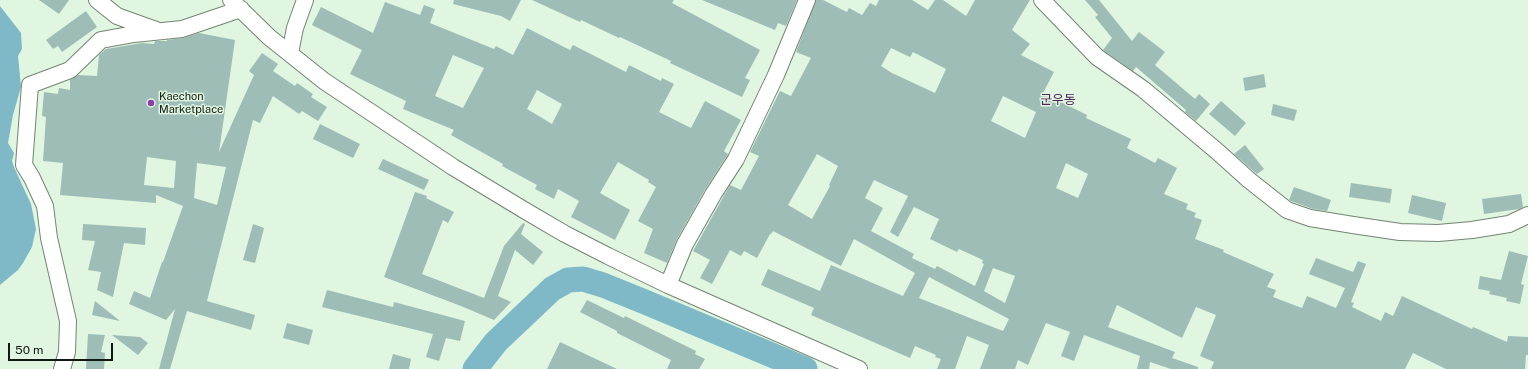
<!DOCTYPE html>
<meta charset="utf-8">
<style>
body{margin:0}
#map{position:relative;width:1528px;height:369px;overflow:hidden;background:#e0f6e1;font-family:"Public Sans",sans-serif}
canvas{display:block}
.scale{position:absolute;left:8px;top:343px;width:105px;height:18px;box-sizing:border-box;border:2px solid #111811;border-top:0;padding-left:5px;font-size:12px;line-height:14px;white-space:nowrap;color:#111811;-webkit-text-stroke:3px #e0f6e1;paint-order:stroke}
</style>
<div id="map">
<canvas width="1528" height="369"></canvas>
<div class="scale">50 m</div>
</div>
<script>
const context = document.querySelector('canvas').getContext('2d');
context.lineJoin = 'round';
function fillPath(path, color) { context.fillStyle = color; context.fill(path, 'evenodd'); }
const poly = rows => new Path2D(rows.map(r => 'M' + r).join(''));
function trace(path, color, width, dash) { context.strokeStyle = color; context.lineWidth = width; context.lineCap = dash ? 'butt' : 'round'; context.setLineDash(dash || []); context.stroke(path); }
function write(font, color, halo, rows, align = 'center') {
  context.font = font + ' "Public Sans","Noto Sans KR",sans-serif'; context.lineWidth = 3; context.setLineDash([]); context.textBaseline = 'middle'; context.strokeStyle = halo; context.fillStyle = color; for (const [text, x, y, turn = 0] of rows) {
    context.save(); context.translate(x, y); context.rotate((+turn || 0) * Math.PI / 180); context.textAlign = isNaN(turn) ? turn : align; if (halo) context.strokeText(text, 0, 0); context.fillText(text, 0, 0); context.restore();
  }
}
fillPath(poly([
 [0,6,21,33,22,49,18,56,21,87,13,115,8,143,14,153,12,161,14,167,31,204,36,229,32,247,23,263,18,270,0,285]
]), '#7fb9c7');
trace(poly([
 [475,369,496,342,552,289,568,280,583,279,603,285,645,302,805,369]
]), '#7fb9c7', 25);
fillPath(poly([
 [39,0,69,0,59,14],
 [454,0,521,0,510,21,501,16,453,4],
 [532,0,674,0,672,3,760,50,745,78,750,80,742,97,670,63,671,61,620,37,619,38,581,20,580,22],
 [702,0,797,0,786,26,778,23,775,30],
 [816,0,823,0,847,12,849,8,862,15,870,3,876,6,879,0,912,0,928,10,935,0,943,0,966,16,975,0,1030,0,1012,30,1030,44,1021,55,1054,72,1043,93,1087,115,1086,118,1131,139,1127,148,1155,163,1158,158,1177,168,1164,194,1188,204,1186,209,1196,213,1194,217,1202,220,1195,239,1224,250,1223,252,1274,274,1267,287,1276,290,1273,297,1302,308,1307,296,1336,308,1345,288,1309,274,1316,258,1353,272,1358,261,1366,264,1351,302,1354,303,1352,307,1381,321,1385,312,1393,316,1402,296,1472,329,1473,327,1507,342,1508,336,1528,337,1528,355,1526,355,1525,369,1446,369,1413,353,1405,369,1211,369,1214,362,1200,356,1216,315,1196,307,1182,338,1117,305,1108,327,1175,352,1172,358,1198,367,1198,369,1171,369,1150,362,1149,369,1137,369,1140,356,1084,335,1074,361,1061,356,1070,332,1046,323,1028,365,1018,360,1015,369,980,369,989,345,967,336,955,369,937,369,941,359,935,357,936,355,915,346,910,358,811,315,814,308,761,285,768,269,820,291,831,265,903,296,915,273,854,239,841,266,773,231,771,234,770,234,757,258,744,251,741,256,730,250,712,284,700,278,710,260,693,251,730,185,741,190,759,156,750,152,780,91,791,96,811,58,796,52],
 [891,48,910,57,913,52,946,69,935,93,892,73,881,66],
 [1003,96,1036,112,1025,138,991,121],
 [817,154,838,166,829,185,830,186,812,219,788,205],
 [1066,163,1088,174,1078,198,1056,188],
 [874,180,908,196,890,232,898,237,914,207,939,219,930,239,957,252,959,249,983,260,982,263,984,264,975,286,937,266,935,269,912,258,914,254,871,231,883,208,865,198],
 [993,268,1015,276,1005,303,984,291],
 [929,277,1009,319,1003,331,919,298],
 [1085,0,1099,0,1132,41,1139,32,1165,52,1155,65,1195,99,1199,94,1210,104,1196,121,1185,112,1186,110,1136,67,1133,71,1103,50,1112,38,1095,17,1098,15],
 [385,2,420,15,424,5,435,9,430,23,494,49,496,46,513,55,527,28,570,50,573,45,626,72,629,65,661,81,662,78,674,84,659,112,691,128,705,101,741,120,724,151,728,154,706,188,677,239,667,263,644,253,653,229,638,221,656,187,648,182,649,180,618,162,600,193,630,210,615,240,571,217,579,201,558,189,554,199,535,189,537,185,502,166,503,164,451,135,454,130,403,109,406,101,350,74,362,50,312,25,321,7,373,33],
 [453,55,484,68,463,108,435,96],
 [537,90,562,104,552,124,527,109],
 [86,11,97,27,62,52,58,46,53,49,46,40],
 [199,33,235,40,219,152,254,75,249,71,262,53,278,64,273,71,295,86,297,83,313,94,311,97,327,107,318,121,302,111,299,114,273,96,260,123,253,120,207,301,255,315,251,330,187,311,170,369,159,369,175,309,166,320,129,304,134,291,150,298,162,262,163,262,183,206,156,195,156,203,60,195,63,163,43,161,46,117,42,116,44,92,58,94,59,88,70,90,70,80,78,75,97,76,99,55,106,49,142,43,154,44,155,41,167,41,167,40,183,38],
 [147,157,176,161,174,188,144,185],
 [197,163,226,167,217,205,194,198],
 [1264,74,1266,87,1245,91,1243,78],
 [1221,101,1246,123,1235,136,1209,114],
 [1273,104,1297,110,1294,121,1271,115],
 [320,124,360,144,353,158,313,139],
 [1245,145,1264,169,1257,174,1234,154],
 [383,159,429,180,424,190,378,169],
 [1351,183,1392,189,1390,203,1349,197],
 [1294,187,1331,200,1327,211,1313,209,1291,201,1289,200],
 [415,192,427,196,426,198,454,212,448,223,443,220,422,274,484,298,504,246,523,223,525,224,521,234,543,252,533,265,515,250,498,296,511,302,494,320,461,306,384,277],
 [1521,194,1523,207,1519,209,1484,214,1482,199],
 [1412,195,1446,203,1442,221,1408,213],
 [83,224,146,228,145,245,124,243,113,297,97,290,101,272,88,270,95,241,82,240],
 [253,224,264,228,255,263,243,260],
 [1509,251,1528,256,1521,284,1524,285,1520,304,1506,301,1507,298,1489,294,1490,291,1478,289,1480,276,1501,280],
 [327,290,393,307,394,302,465,321,460,341,446,338,439,361,426,357,433,334,322,307],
 [587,300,624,318,625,316,696,351,695,354,705,359,699,369,667,369,671,360,617,333,617,331,580,312],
 [95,301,120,321,92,315],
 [287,323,313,330,309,345,283,338],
 [88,334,105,335,101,352,105,353,104,369,86,369],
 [112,335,140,337,148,343,138,355],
 [560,342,617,369,547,369],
 [393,354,411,359,409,369,389,369]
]), '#9dbdb6');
const minor = poly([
 [97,0,117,16,156,30],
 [231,0,269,37,324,81,453,167,524,210,565,234,608,256,668,285,859,369],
 [1042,0,1097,57,1143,89,1218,152,1249,180,1287,210,1310,218,1353,225,1400,232,1438,233,1472,230,1509,224,1528,215],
 [290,53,295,28,305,0],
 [668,285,685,244,714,193,736,159,776,75,807,0],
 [62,369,67,352,68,321,49,238,45,206,32,178,24,165,30,85,70,70,101,40,134,34,182,29,241,9]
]);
trace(minor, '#728572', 18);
trace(minor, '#fff', 16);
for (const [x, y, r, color] of [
 [151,103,4,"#903ca9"]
]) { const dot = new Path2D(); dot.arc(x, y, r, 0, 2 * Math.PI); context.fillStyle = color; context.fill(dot); trace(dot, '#e0f6e1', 1.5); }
write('11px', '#111811', '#e0f6e1', [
 ["Kaechon",159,97],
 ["Marketplace",159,110]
], 'left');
write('13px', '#4e255b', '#e0f6e1', [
 ["군우동",1058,100]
]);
</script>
